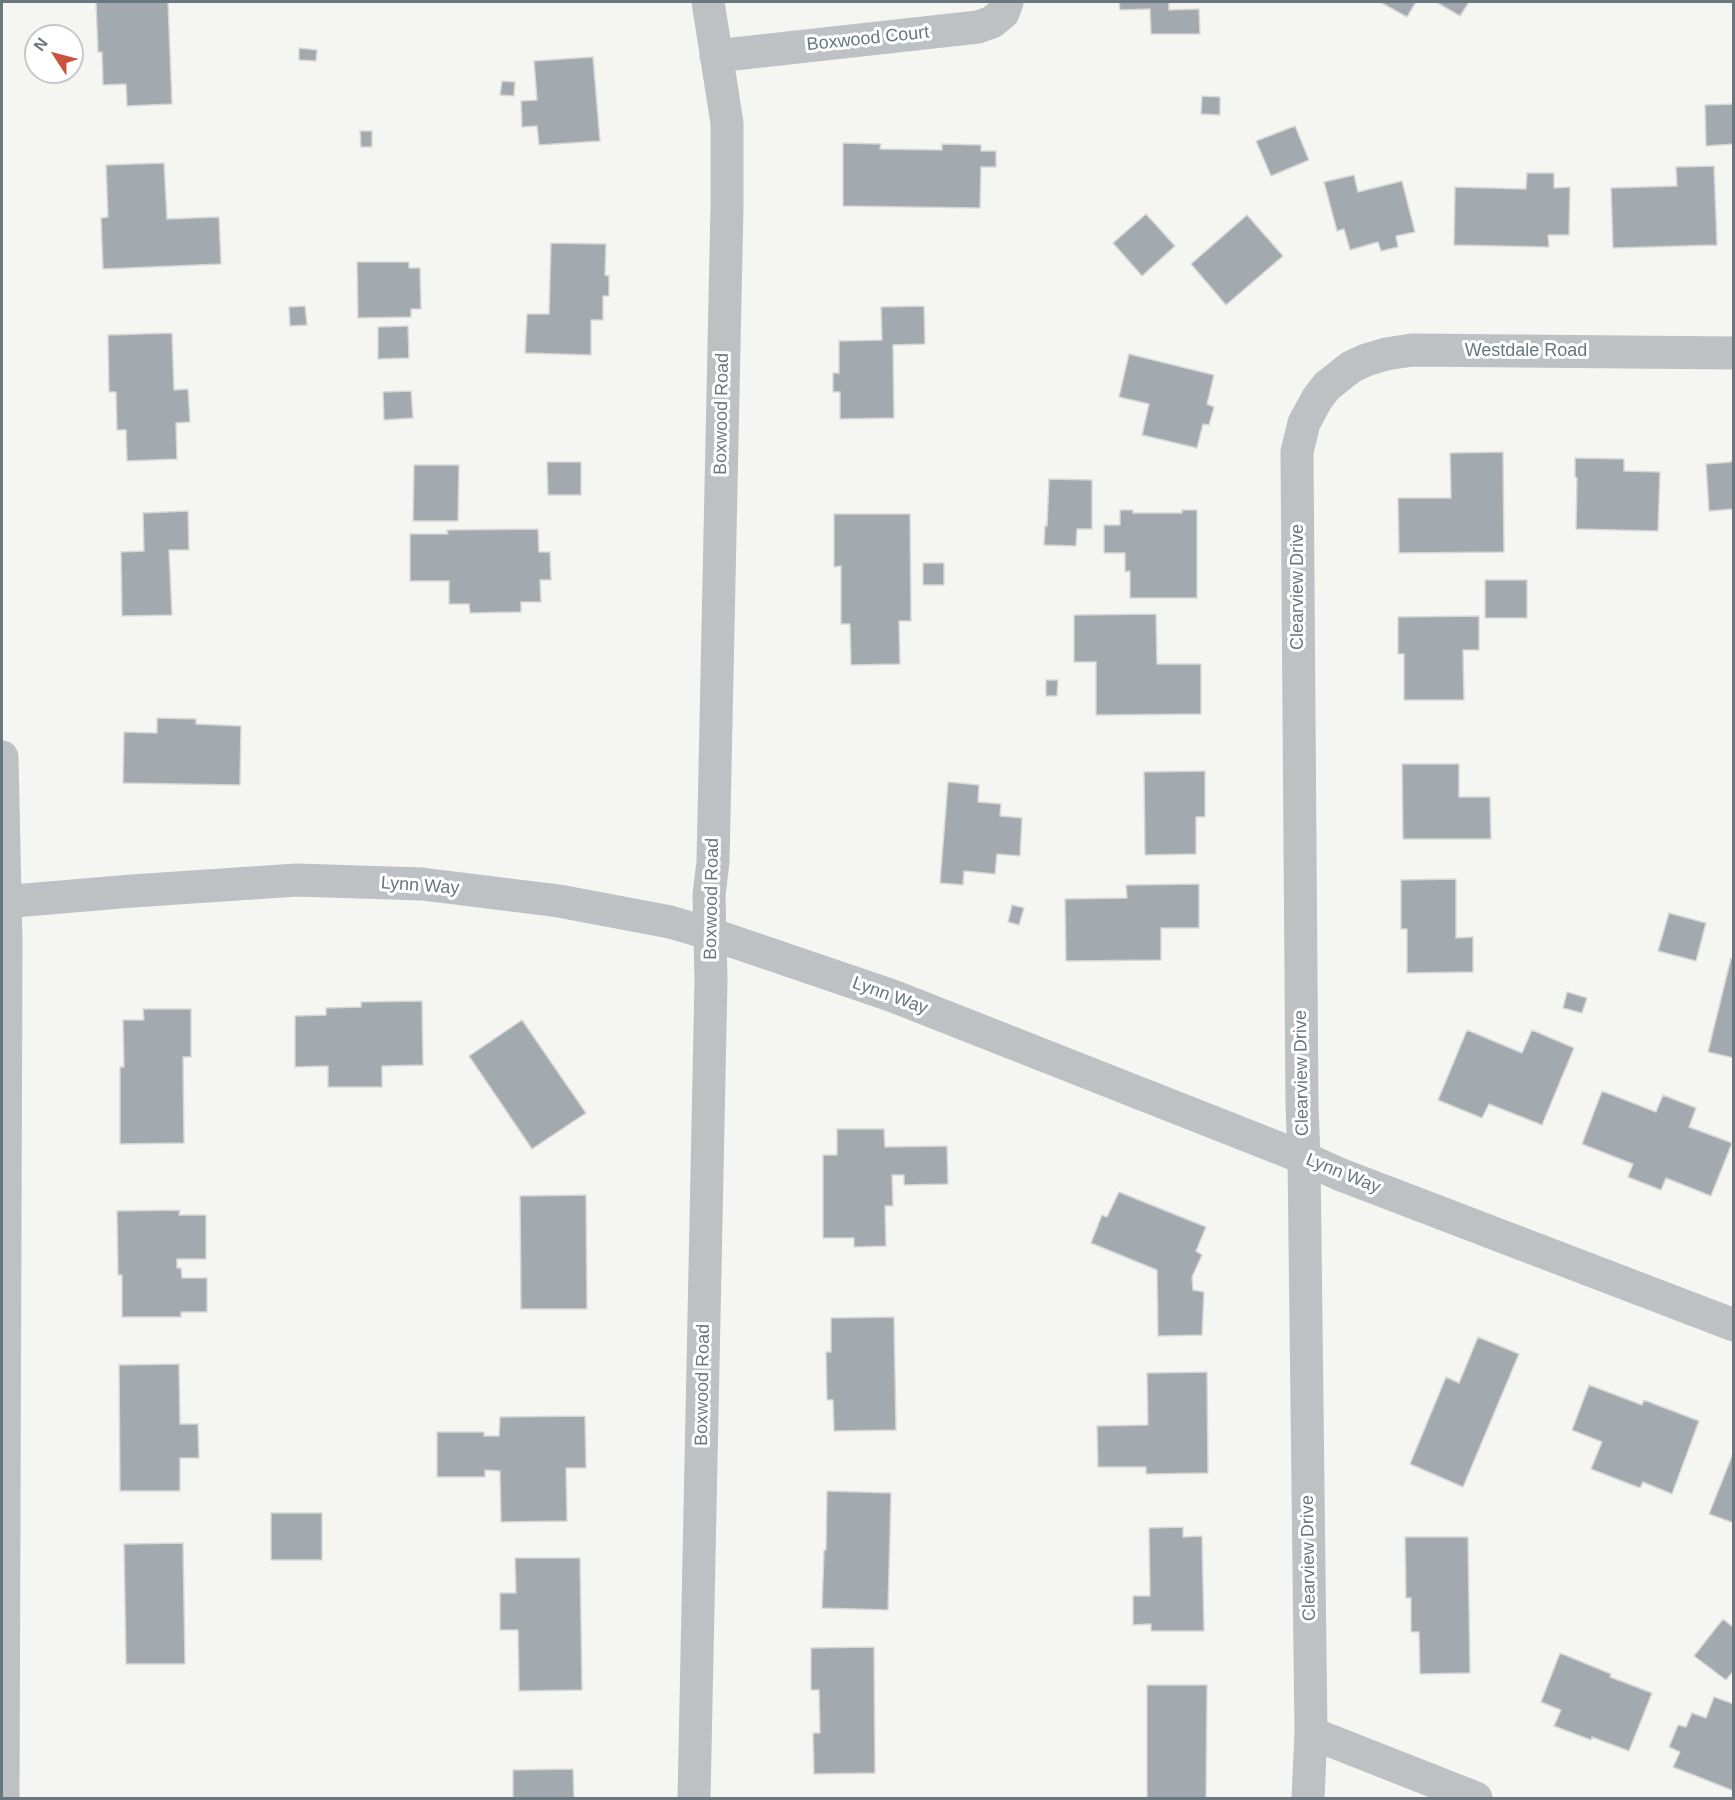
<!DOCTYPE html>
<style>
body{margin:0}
#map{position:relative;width:1735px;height:1800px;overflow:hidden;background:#f5f5f2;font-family:Helvetica,sans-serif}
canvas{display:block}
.frame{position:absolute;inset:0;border:3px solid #687780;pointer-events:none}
.north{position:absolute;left:24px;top:24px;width:60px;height:60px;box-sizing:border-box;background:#fff;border:2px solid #c3c9cc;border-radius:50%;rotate:306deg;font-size:16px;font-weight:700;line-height:24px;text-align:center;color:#687780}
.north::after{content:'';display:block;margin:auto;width:21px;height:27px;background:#cd523b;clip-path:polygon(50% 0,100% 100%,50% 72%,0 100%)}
</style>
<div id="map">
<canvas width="1735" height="1800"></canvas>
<div class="frame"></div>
<div class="north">N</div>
</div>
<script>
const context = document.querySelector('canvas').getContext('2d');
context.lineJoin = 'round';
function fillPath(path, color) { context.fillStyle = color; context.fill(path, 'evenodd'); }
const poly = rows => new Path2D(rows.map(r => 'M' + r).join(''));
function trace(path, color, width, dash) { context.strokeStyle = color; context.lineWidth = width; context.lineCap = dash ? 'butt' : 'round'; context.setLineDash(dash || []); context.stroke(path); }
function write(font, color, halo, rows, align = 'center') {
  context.font = font + ' Helvetica,sans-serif'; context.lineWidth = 6; context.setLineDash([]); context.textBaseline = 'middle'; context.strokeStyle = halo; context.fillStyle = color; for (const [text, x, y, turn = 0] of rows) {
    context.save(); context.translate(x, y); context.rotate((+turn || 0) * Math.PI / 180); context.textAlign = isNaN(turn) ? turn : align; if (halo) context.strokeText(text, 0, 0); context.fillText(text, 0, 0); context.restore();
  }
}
const building = poly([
 [96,2,168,2,172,104,127,106,126,84,103,85,102,52,98,52,96,2],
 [1119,2,1169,2,1169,10,1199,9,1200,34,1151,34,1150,9,1120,10,1119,2],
 [1380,2,1416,2,1407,17,1380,2],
 [1436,2,1469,2,1460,16,1436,2],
 [299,48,317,50,316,61,299,60,299,48],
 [593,57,600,141,539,145,537,126,522,127,521,101,537,100,534,61,593,57],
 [502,81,515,82,514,96,500,95,502,81],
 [1202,96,1220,97,1220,115,1201,114,1202,96],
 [1734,104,1734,144,1706,146,1705,105,1734,104],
 [1295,126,1309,160,1271,176,1256,141,1295,126],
 [360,131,372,131,372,147,361,147,360,131],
 [843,143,881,144,880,149,942,150,942,144,981,145,981,151,996,151,996,167,981,167,980,208,843,206,843,143],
 [164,163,167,219,219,217,221,264,103,269,101,218,108,217,106,165,164,163],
 [1714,166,1717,245,1613,248,1611,188,1677,186,1676,167,1714,166],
 [1527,173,1554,173,1554,188,1570,187,1569,235,1548,235,1549,247,1454,245,1455,187,1526,189,1527,173],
 [1354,175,1358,192,1402,181,1415,232,1396,236,1398,247,1381,251,1378,242,1350,250,1344,229,1337,231,1324,182,1354,175],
 [1146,214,1175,246,1142,276,1113,243,1146,214],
 [1247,215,1283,256,1226,305,1191,264,1247,215],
 [551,243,606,244,605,275,609,276,609,296,603,296,603,320,591,320,591,355,525,353,527,314,549,314,551,243],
 [357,262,409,262,409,268,420,268,421,309,411,309,411,317,358,318,357,262],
 [305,306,307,325,290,326,289,307,305,306],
 [924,306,925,344,893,345,894,418,840,419,840,392,833,392,833,373,839,373,839,341,882,340,881,307,924,306],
 [408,326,409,358,378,359,378,327,408,326],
 [172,333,174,390,188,389,190,422,176,423,177,459,127,461,126,430,117,430,116,392,109,392,108,335,172,333],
 [1129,354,1214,375,1207,404,1214,407,1209,425,1203,424,1197,448,1142,435,1149,404,1119,397,1129,354],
 [411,391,413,418,384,420,383,392,411,391],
 [1503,452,1504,552,1399,553,1398,498,1451,498,1450,453,1503,452],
 [1575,458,1624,459,1624,471,1660,472,1658,531,1576,529,1577,478,1575,477,1575,458],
 [1731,461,1734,461,1734,509,1709,511,1706,464,1731,462,1731,461],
 [547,462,581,462,581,495,548,495,547,462],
 [414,465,459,465,458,521,413,521,414,465],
 [1049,479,1092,480,1092,529,1077,529,1076,546,1044,545,1045,526,1047,526,1049,479],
 [1120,510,1133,510,1133,513,1182,513,1182,510,1197,510,1197,598,1130,598,1130,571,1125,572,1125,553,1104,553,1104,525,1120,525,1120,510],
 [188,511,189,550,169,550,172,615,122,616,121,552,144,551,143,513,188,511],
 [834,514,910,514,911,621,899,621,900,664,851,665,850,624,841,624,841,566,834,567,834,514],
 [538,529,539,552,550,552,551,580,540,580,541,602,521,602,521,612,470,613,469,604,449,604,449,581,410,581,410,534,448,534,447,530,538,529],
 [923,563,944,563,944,585,923,585,923,563],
 [1485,580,1527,580,1527,618,1485,618,1485,580],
 [1156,614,1157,664,1201,664,1201,714,1096,715,1096,662,1074,662,1074,615,1156,614],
 [1479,616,1479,650,1463,650,1464,700,1404,700,1404,654,1398,654,1398,617,1479,616],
 [1046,680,1058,680,1057,696,1046,696,1046,680],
 [157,718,196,719,196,724,241,726,240,785,123,783,124,732,157,733,157,718],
 [1402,764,1459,764,1459,797,1490,797,1491,839,1403,839,1402,764],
 [1205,771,1205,817,1196,817,1196,854,1145,855,1144,772,1205,771],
 [948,782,979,785,978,802,1001,804,1000,816,1022,818,1020,856,997,854,995,874,964,871,963,885,940,883,948,782],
 [1456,879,1456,938,1473,937,1473,972,1407,973,1407,929,1401,929,1401,880,1456,879],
 [1199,884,1199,928,1161,928,1161,960,1066,961,1065,899,1127,898,1126,885,1199,884],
 [1012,905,1024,908,1019,925,1008,922,1012,905],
 [1669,913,1706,923,1696,961,1658,951,1669,913],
 [1731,958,1734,959,1734,1058,1708,1052,1731,958],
 [1567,992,1587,998,1582,1013,1563,1008,1567,992],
 [422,1001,423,1065,382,1066,382,1087,328,1087,328,1066,295,1067,295,1016,326,1015,326,1008,361,1007,361,1002,422,1001],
 [143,1009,191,1009,191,1057,183,1057,184,1143,120,1144,120,1067,124,1067,123,1020,144,1020,143,1009],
 [522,1020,586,1113,532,1149,469,1056,522,1020],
 [1467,1030,1522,1053,1532,1030,1574,1048,1542,1125,1489,1104,1482,1118,1438,1100,1467,1030],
 [1602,1091,1656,1112,1663,1095,1696,1108,1689,1127,1732,1143,1711,1196,1666,1178,1661,1190,1628,1177,1633,1164,1582,1144,1602,1091],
 [837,1129,884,1129,885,1147,947,1146,948,1184,904,1185,904,1175,892,1175,893,1206,885,1206,886,1246,854,1247,854,1238,823,1238,823,1155,837,1155,837,1129],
 [1119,1192,1206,1227,1196,1251,1202,1255,1192,1277,1193,1290,1204,1292,1202,1335,1158,1336,1157,1270,1091,1243,1102,1215,1107,1217,1119,1192],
 [586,1195,587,1309,521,1309,520,1196,586,1195],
 [180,1210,179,1215,206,1215,206,1259,177,1259,177,1268,181,1268,182,1278,207,1278,207,1312,181,1312,181,1317,122,1317,122,1275,118,1275,117,1211,180,1210],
 [894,1317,896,1430,834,1431,833,1400,827,1400,826,1352,831,1352,831,1318,894,1317],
 [1478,1337,1519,1354,1463,1487,1410,1464,1446,1377,1459,1383,1478,1337],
 [179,1364,180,1424,198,1424,199,1458,180,1458,180,1491,120,1491,119,1365,179,1364],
 [1207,1372,1208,1473,1146,1474,1146,1467,1098,1467,1097,1426,1148,1425,1147,1373,1207,1372],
 [1589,1385,1642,1405,1644,1400,1699,1421,1672,1494,1643,1482,1640,1488,1591,1469,1602,1442,1572,1430,1589,1385],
 [585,1416,586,1468,566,1468,567,1521,501,1522,500,1471,485,1470,485,1477,437,1477,437,1432,484,1432,484,1436,499,1436,500,1417,585,1416],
 [1734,1451,1734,1523,1709,1514,1734,1451],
 [827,1491,891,1493,888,1610,822,1608,824,1550,826,1550,827,1491],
 [271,1513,322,1513,322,1560,271,1560,271,1513],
 [1183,1527,1183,1537,1202,1536,1204,1631,1151,1631,1151,1624,1133,1625,1133,1596,1150,1596,1149,1528,1183,1527],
 [1405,1537,1468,1537,1470,1673,1420,1674,1419,1632,1411,1632,1411,1598,1406,1598,1405,1537],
 [183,1543,185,1664,126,1664,124,1544,183,1543],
 [515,1558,580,1558,582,1690,519,1691,518,1630,500,1630,500,1593,516,1593,515,1558],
 [1723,1619,1734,1628,1734,1670,1726,1680,1694,1656,1723,1619],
 [874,1647,875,1773,814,1774,813,1733,820,1733,819,1690,811,1690,811,1648,874,1647],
 [1560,1653,1611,1674,1610,1677,1652,1693,1629,1751,1592,1737,1591,1740,1554,1726,1561,1710,1541,1702,1560,1653],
 [1147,1685,1207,1685,1206,1798,1147,1798,1147,1685],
 [1714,1697,1734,1704,1734,1791,1673,1767,1680,1752,1669,1747,1678,1725,1686,1727,1692,1713,1706,1718,1714,1697],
 [573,1769,574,1798,513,1798,513,1770,573,1769]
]);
fillPath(building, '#a3aaaf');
trace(building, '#d7d7d5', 1.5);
trace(poly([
 [716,56,978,27,992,22,1003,13,1007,2],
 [2,757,6,942,3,1798],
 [2,902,132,891,297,880,422,884,559,901,670,922,711,934,893,996,1304,1158,1339,1174,1734,1325],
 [694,1798,711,980,709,895,713,862,727,206,727,123,708,2],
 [1308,1798,1311,1733],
 [1476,1798,1311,1733,1304,1158,1302,1105,1297,452,1304,423,1317,399,1327,386,1351,367,1366,360,1386,354,1412,350,1734,353]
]), '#bdc1c4', 33);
write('18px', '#687780', '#fff', [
 ["Boxwood Court",868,39,-6],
 ["Westdale Road",1526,351],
 ["Boxwood Road",722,414,-89],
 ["Clearview Drive",1298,587,-90],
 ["Lynn Way",420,886,4],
 ["Boxwood Road",712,899,-89],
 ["Lynn Way",890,996,20],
 ["Clearview Drive",1302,1073,-91],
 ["Lynn Way",1343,1174,22],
 ["Boxwood Road",703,1385,-89],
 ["Clearview Drive",1309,1558,-91]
]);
</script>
